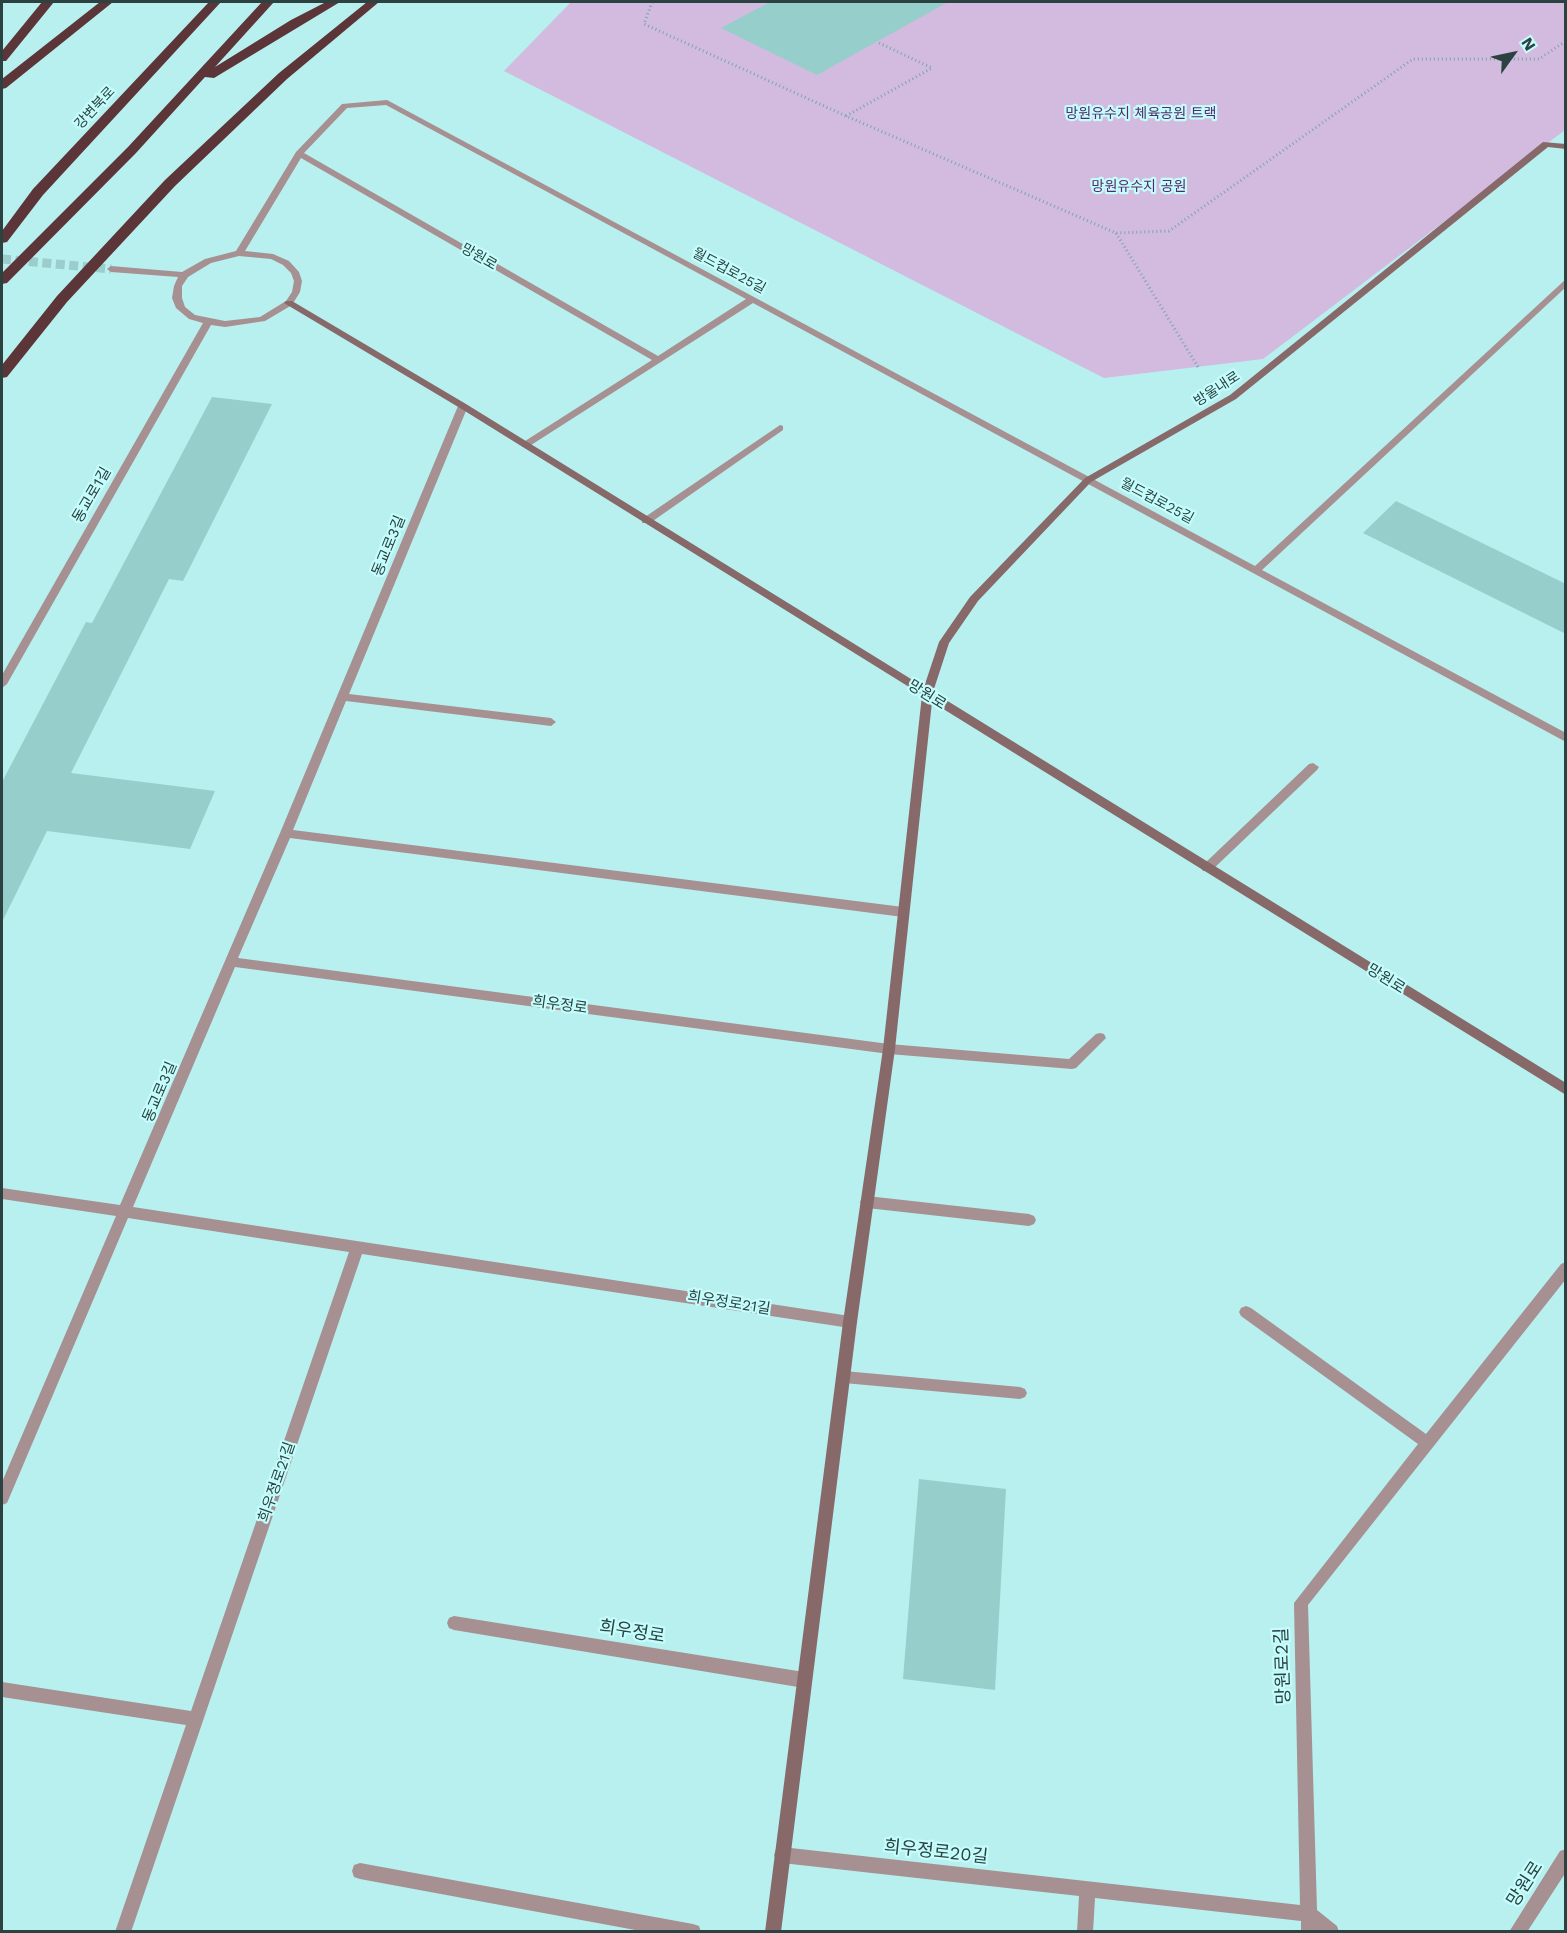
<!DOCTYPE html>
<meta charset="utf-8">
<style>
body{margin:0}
#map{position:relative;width:1567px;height:1933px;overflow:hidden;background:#b7f0ef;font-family:"Work Sans",sans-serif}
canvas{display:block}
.frame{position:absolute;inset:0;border:3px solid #2b4241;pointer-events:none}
.north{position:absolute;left:1483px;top:24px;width:60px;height:60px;-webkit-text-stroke:4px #c4fdfc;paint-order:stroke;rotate:57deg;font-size:16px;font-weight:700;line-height:24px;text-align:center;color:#2b4241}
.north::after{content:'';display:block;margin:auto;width:21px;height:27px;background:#2b4241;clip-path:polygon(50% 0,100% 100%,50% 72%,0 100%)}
</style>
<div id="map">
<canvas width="1567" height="1933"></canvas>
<div class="frame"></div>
<div class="north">N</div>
</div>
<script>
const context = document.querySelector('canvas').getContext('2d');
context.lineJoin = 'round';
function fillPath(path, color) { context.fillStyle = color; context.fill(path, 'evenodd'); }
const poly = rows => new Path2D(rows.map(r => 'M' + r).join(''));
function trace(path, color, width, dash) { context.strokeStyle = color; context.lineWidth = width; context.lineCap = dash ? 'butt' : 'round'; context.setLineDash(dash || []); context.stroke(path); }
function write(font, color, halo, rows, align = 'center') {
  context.font = font + ' "Work Sans","Noto Sans KR",sans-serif'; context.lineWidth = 4.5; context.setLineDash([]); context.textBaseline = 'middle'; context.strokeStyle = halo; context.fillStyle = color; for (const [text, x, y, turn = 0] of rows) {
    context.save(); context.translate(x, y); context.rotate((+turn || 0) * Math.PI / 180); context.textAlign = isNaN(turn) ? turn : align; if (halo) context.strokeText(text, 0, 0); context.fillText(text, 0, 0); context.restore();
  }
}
fillPath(poly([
 [571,2,1565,2,1565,130,1263,359,1104,378,504,71]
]), '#d3badf');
fillPath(poly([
 [770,2,948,2,817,75,721,28],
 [212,397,272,404,183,581,169,579,71,773,215,791,190,849,47,831,2,922,2,782,86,622,92,623],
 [1396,501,1566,584,1566,634,1363,533],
 [919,1479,1006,1489,995,1690,903,1679]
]), '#96cecc');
trace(poly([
 [2,259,111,269]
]), '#9bcdcc', 9, [9, 4.5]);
trace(poly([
 [652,2,644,24,846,116,1116,233,1169,231,1413,59,1539,59,1566,41],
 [846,116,932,68,877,42],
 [1116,233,1198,367]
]), '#7ca7a6', 3, [1, 3]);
fillPath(poly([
 [1313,763,1319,767,1317,770,1211,871,1203,871,1201,868,1203,865,1309,764,1313,763],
 [1566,1849,1566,1872,1527,1932,1509,1932,1560,1851,1566,1849]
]), '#a69091');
fillPath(poly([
 [387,100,1255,566,1566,279,1566,287,1262,570,1566,733,1566,742,753,303,528,447,522,447,522,443,652,360,301,158,245,251,273,254,289,261,299,272,302,281,300,292,292,305,265,321,225,327,211,325,7,684,2,688,2,675,203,323,189,319,176,308,172,298,174,286,178,277,111,272,107,269,111,266,182,272,205,259,236,251,296,152,342,104,387,100],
 [386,105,746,299,658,356,304,153,347,108,386,105],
 [239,256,271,259,283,265,291,273,294,281,292,292,286,301,260,317,225,321,195,315,185,307,182,298,182,286,188,277,211,263,239,256],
 [463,403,468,406,349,694,551,718,556,722,551,726,346,701,293,830,903,907,909,912,903,917,290,838,238,958,889,1044,1069,1059,1096,1034,1100,1033,1104,1034,1106,1038,1076,1068,1072,1069,889,1054,235,967,133,1207,850,1316,855,1318,857,1322,855,1326,850,1328,362,1254,131,1932,115,1932,186,1725,2,1697,2,1682,191,1711,349,1252,128,1218,7,1503,2,1505,2,1482,116,1216,2,1199,2,1188,120,1205,280,833,458,406,463,403],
 [780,425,783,426,783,430,650,523,642,523,642,519,780,425],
 [867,1196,1029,1214,1034,1216,1036,1220,1034,1224,1029,1226,867,1208,862,1206,860,1202,862,1198,867,1196],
 [1566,1262,1566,1279,1308,1605,1317,1910,1337,1926,1339,1932,1301,1932,1301,1921,1095,1898,1093,1932,1077,1932,1079,1896,782,1863,776,1861,774,1855,776,1849,782,1847,1300,1905,1294,1603,1418,1444,1241,1316,1239,1312,1241,1308,1246,1306,1251,1308,1426,1434,1561,1264,1566,1262],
 [844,1371,1020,1387,1025,1389,1027,1393,1025,1397,1020,1399,844,1383,839,1381,837,1377,839,1373,844,1371],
 [454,1616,804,1672,809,1675,812,1680,809,1685,804,1688,454,1630,449,1628,447,1623,449,1618,454,1616],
 [360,1863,693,1924,699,1926,701,1932,646,1932,360,1879,354,1877,352,1871,354,1865,360,1863]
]), '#a69091');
fillPath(poly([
 [1543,142,1566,144,1566,149,1548,147,1236,399,1091,482,978,601,949,643,933,692,1566,1083,1566,1095,932,702,895,1049,857,1322,781,1932,765,1932,843,1322,883,1049,922,695,460,408,284,303,286,301,292,301,466,404,924,687,939,642,970,597,1085,478,1230,395,1543,142]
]), '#87696a');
fillPath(poly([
 [42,2,54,2,6,61,2,61,2,51,42,2],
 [100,2,113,2,6,88,2,89,2,79,100,2],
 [209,2,221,2,43,195,7,242,2,243,2,231,33,189,209,2],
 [262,2,274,2,215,67,291,20,326,2,340,2,214,78,205,77,136,153,7,283,2,284,2,273,128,147,262,2],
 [367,2,379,2,287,79,175,186,67,302,7,377,2,378,2,365,57,296,165,180,279,73,367,2]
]), '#5c3538');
write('14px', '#2b4241', '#c4fdfc', [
 ["강변북로",95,108,-47],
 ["망원로",479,257,30],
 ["월드컵로25길",729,271,28],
 ["방울내로",1217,389,-33],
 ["월드컵로25길",1157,501,28]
]);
write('14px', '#562a6a', '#c4fdfc', [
 ["망원유수지 체육공원 트랙",1141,114],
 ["망원유수지 공원",1139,187]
]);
write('15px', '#2b4241', '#c4fdfc', [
 ["동교로1길",92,495,-60],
 ["동교로3길",389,546,-68],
 ["망원로",927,695,32],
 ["망원로",1386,979,32],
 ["희우정로",560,1005,8],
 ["동교로3길",160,1092,-67],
 ["희우정로21길",729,1303,9],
 ["희우정로21길",277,1482,-71]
]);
write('18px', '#2b4241', '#c4fdfc', [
 ["희우정로",632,1632,9],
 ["망원로2길",1283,1666,-92],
 ["희우정로20길",936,1852,6],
 ["망원로",1525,1884,-57]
]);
</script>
